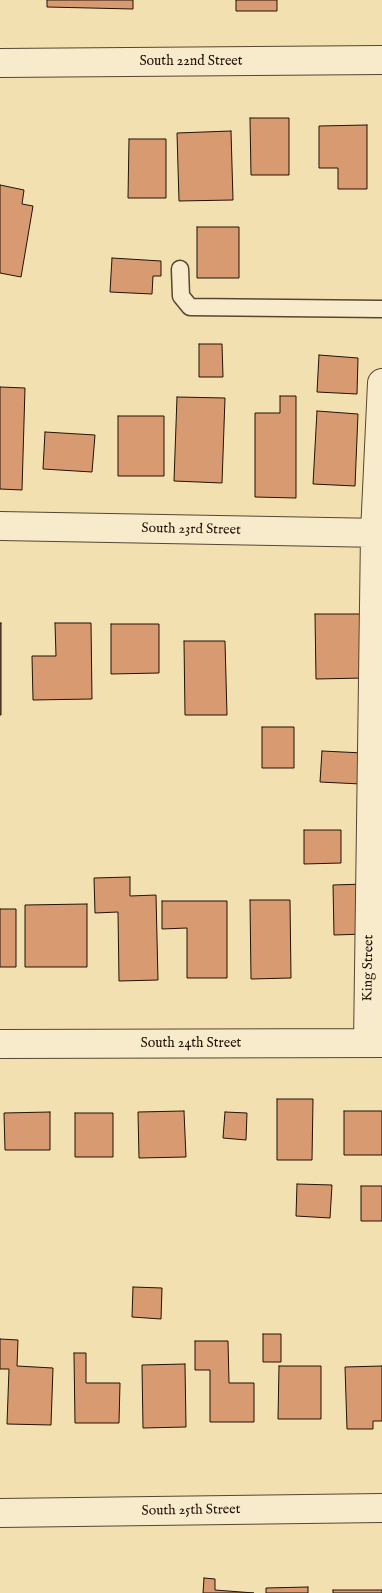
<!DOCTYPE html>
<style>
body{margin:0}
canvas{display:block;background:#f2e0b0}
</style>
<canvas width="382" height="1593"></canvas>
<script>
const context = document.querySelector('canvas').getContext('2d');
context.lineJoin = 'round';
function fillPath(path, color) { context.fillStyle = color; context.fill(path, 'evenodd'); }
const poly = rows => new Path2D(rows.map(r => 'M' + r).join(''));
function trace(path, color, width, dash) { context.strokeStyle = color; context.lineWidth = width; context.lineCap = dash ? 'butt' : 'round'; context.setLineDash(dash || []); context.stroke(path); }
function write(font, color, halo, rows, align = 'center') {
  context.font = font + ' "IM FELL English",serif'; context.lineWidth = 5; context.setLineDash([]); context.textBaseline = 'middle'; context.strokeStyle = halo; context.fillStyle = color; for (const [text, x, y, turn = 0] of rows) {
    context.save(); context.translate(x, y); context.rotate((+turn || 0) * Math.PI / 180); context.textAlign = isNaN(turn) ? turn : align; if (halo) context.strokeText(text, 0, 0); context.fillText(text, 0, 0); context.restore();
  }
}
const building = poly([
 [47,0,133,0,133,9,47,7,47,0],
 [236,0,277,0,277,11,236,11,236,0],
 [250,118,289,118,289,175,251,175,250,118],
 [367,125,367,189,338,189,338,168,319,168,319,126,367,125],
 [231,131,233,200,179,201,177,133,231,131],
 [129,139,166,139,166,198,128,198,129,139],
 [0,185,24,190,22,204,33,206,21,277,0,273,0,185],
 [197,227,239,227,239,278,197,278,197,227],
 [112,258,161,261,161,276,153,276,152,294,110,292,112,258],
 [199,344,222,344,223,377,199,377,199,344],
 [319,355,358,358,357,394,317,392,319,355],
 [0,387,25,388,22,490,0,489,0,387],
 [280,396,296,396,296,498,255,497,255,413,280,413,280,396],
 [177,397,225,398,222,483,174,481,177,397],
 [317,411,358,414,355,486,313,484,317,411],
 [118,416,164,416,164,476,118,476,118,416],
 [45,432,95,435,92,472,43,469,45,432],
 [315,614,364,614,364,678,316,679,315,614],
 [1,623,1,715,0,715,0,623,1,623],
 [55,623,91,623,92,699,33,700,32,656,56,656,55,623],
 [111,624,159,624,159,673,111,674,111,624],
 [184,641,225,641,227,715,185,715,184,641],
 [262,727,294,727,294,768,262,768,262,727],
 [322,751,363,753,361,784,320,782,322,751],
 [304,830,341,830,341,863,304,864,304,830],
 [130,877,130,896,156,895,158,980,119,981,118,912,95,913,94,878,130,877],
 [365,884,366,934,334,935,333,885,365,884],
 [250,900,290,900,291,978,251,979,250,900],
 [162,901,227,901,227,978,187,978,187,928,162,929,162,901],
 [87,904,87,967,25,967,25,905,87,904],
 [0,909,16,909,16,967,0,967,0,909],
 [277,1099,313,1099,312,1160,277,1160,277,1099],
 [184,1111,186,1157,139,1158,138,1112,184,1111],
 [344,1111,382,1111,382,1155,344,1155,344,1111],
 [50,1112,50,1150,5,1150,4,1113,50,1112],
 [225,1112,247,1113,246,1140,223,1138,225,1112],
 [75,1113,113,1113,113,1157,75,1157,75,1113],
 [297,1184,332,1185,330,1218,296,1216,297,1184],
 [361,1186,382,1186,382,1221,361,1221,361,1186],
 [133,1287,162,1288,161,1319,132,1317,133,1287],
 [263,1334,281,1334,281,1362,263,1362,263,1334],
 [0,1339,18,1340,17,1366,53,1368,51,1425,7,1424,9,1369,0,1369,0,1339],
 [195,1341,228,1341,229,1383,254,1383,254,1422,210,1422,210,1370,195,1370,195,1341],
 [74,1353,86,1353,86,1383,120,1383,119,1423,75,1423,74,1353],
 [185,1364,186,1427,143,1428,142,1365,185,1364],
 [279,1366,321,1366,321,1419,278,1419,279,1366],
 [382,1366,382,1421,373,1421,373,1429,347,1429,345,1367,382,1366],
 [204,1578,215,1579,215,1590,254,1593,203,1593,204,1578],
 [308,1587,308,1593,266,1593,266,1588,308,1587],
 [333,1590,382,1590,382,1593,333,1593,333,1590]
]);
fillPath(building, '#d89a71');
trace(building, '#221308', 1);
const lane = poly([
 [180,269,181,296,190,307,382,309]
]);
const street = poly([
 [0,63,382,60],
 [0,526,382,533],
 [368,1043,375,533,382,383],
 [0,1044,382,1043],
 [0,1513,382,1508]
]);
trace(lane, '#564632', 19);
trace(street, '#564632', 30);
trace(lane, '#f7ebcc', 16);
trace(street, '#f7ebcc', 28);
write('14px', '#221308', '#f7ebcc', [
 ["South 22nd Street",191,62],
 ["South 23rd Street",191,530,1],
 ["King Street",369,968,-89],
 ["South 24th Street",191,1044],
 ["South 25th Street",191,1511,-1]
]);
</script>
